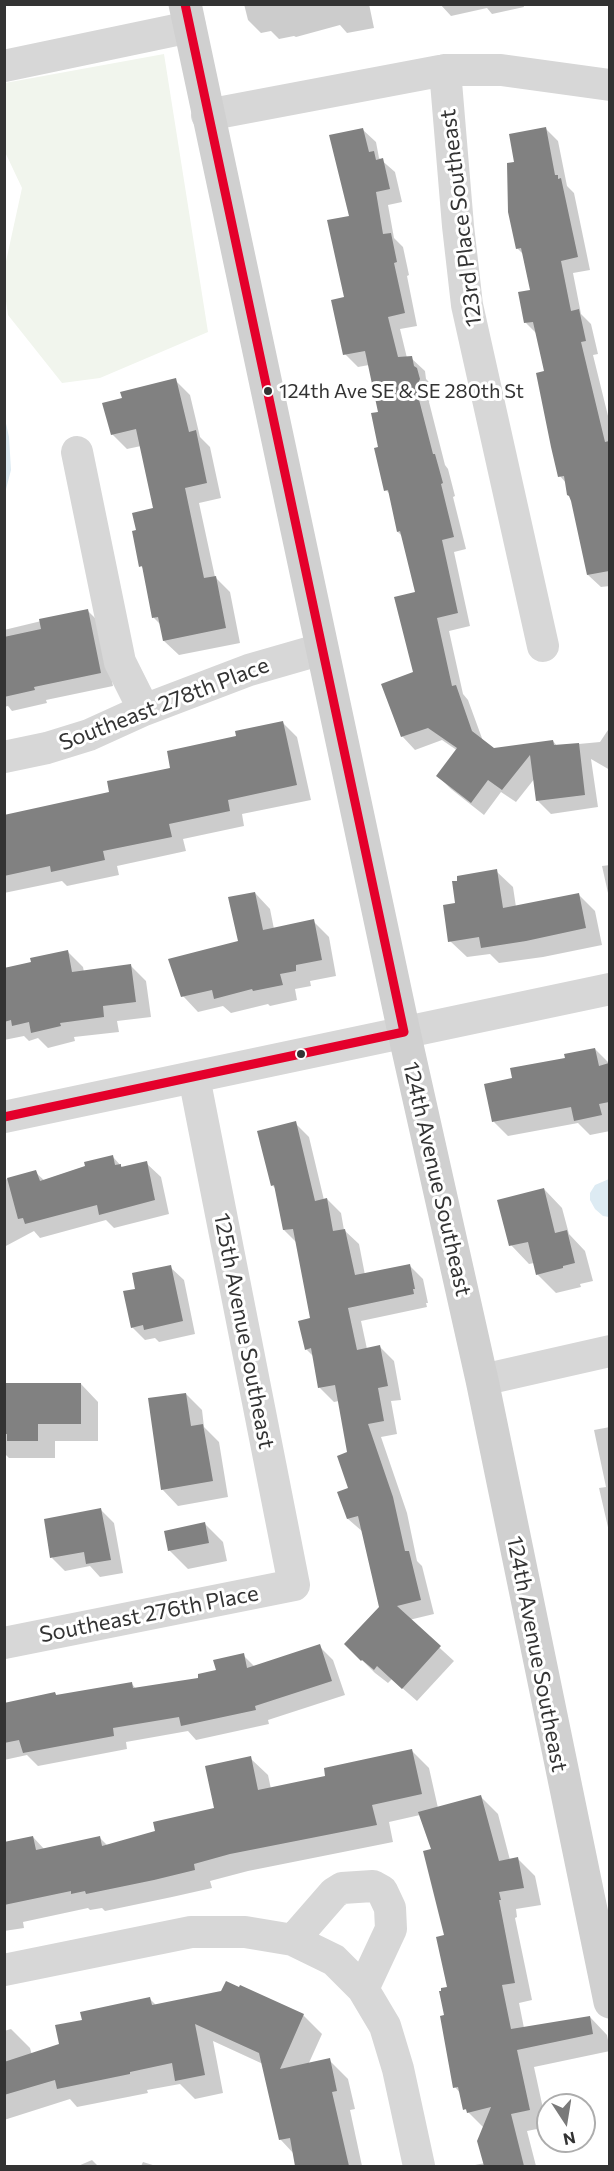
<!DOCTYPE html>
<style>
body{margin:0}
#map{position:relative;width:614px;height:2171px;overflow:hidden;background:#fff;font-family:Commissioner,sans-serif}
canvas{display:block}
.frame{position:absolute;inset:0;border:6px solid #333;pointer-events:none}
.north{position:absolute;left:536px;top:2093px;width:60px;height:60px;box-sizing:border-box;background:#fff;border:2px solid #adadad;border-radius:50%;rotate:168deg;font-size:16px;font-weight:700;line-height:24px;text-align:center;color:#333}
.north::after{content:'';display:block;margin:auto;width:21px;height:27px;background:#7a7a7a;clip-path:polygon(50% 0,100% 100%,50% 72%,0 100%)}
</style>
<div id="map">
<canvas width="614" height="2171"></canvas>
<div class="frame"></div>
<div class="north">N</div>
</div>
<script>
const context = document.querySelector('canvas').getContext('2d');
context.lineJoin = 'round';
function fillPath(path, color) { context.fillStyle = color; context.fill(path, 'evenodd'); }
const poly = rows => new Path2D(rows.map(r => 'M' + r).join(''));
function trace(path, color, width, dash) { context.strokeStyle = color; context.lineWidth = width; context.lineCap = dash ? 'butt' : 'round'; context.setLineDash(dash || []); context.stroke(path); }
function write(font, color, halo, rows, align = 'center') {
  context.font = font + ' Commissioner,sans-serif'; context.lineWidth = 6; context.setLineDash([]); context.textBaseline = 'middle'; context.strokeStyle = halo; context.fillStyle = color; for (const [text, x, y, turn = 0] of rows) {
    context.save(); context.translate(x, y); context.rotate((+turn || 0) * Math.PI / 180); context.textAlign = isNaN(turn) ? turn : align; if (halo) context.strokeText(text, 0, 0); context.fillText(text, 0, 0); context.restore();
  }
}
fillPath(poly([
 [164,54,208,332,100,378,62,383,8,315,5,294,5,266,22,188,5,152,5,83]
]), '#f1f5ed');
fillPath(poly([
 [5,419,9,437,11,470,5,493],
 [609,1179,610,1179,609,1217,603,1216,595,1209,590,1200,590,1193,595,1185]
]), '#ddebf3');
fillPath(poly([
 [244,4,369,4,374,28,347,33,340,25,296,37,294,36,279,39,271,31,261,33,248,20],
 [440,4,523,4,524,7,492,14,487,8,451,16],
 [545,128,558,141,567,186,574,193,590,270,573,273,581,314,591,324,598,354,593,355,610,424,610,465,602,473,610,469,610,586,601,587,588,575,571,494,566,483,560,476,545,372,537,334,526,323,532,291,524,255,517,248,516,163],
 [362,129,376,142,379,158,395,172,402,202,388,205,394,238,403,247,409,275,407,276,417,326,400,329,407,358,411,358,425,371,426,379,430,383,432,393,429,402,445,465,448,469,455,496,453,497,466,549,454,552,470,626,449,631,463,694,468,700,483,741,494,749,553,741,557,746,600,742,610,727,610,770,591,759,598,807,551,814,538,801,535,778,516,802,501,792,484,815,451,789,438,776,458,751,442,740,415,750,402,736,414,673,417,593,402,536,398,532,391,495,386,490,380,448,380,413,369,365,358,367,345,354,350,217],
 [175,380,190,395,200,437,210,447,221,498,199,503,215,577,230,592,240,643,179,655,164,641,161,625,154,618,144,569,141,566,138,532,154,509,141,446,127,449,112,434,124,399],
 [87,610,100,623,113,686,46,700,47,703,12,711,8,706,4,707,4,630],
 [283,723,297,737,311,800,242,814,244,826,183,839,186,851,117,866,119,875,67,886,62,881,4,893,4,816,111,793,172,769,238,738],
 [610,865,610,902,602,866],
 [496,871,513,887,516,907,578,894,595,911,602,945,543,957,499,963,490,954,467,957,450,941,457,904],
 [255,893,270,909,274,929,313,921,329,937,336,976,310,981,311,986,295,989,297,1000,270,1006,268,1004,231,1013,223,1006,198,1012,183,996,240,942],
 [67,951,83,967,84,972,131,966,146,981,151,1017,117,1021,119,1032,74,1037,75,1041,48,1048,38,1038,29,1041,24,1036,4,1040,4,969,32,963],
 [595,1049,610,1064,610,1131,590,1135,578,1123,508,1136,494,1122,513,1079],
 [295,1123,309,1137,324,1200,327,1199,341,1213,344,1230,359,1244,365,1275,409,1265,423,1279,428,1303,426,1303,427,1307,361,1321,367,1349,380,1347,394,1361,401,1400,391,1401,397,1434,381,1437,407,1513,417,1561,422,1566,434,1614,409,1620,454,1661,417,1701,392,1679,388,1683,375,1673,346,1644,380,1607,363,1532,348,1519,350,1489,349,1453,339,1401,334,1402,320,1388,314,1357,306,1349,311,1320,297,1243,284,1230,277,1190,272,1185],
 [113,1157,123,1168,146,1163,161,1177,169,1214,114,1228,106,1220,40,1238,34,1231,4,1247,4,1180,35,1172,45,1181],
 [544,1189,562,1208,569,1234,585,1251,593,1281,580,1284,581,1287,556,1293,537,1274,534,1263,529,1264,511,1245],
 [170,1267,184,1280,195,1334,159,1342,155,1338,145,1340,132,1327,137,1290],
 [4,1384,81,1384,98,1402,98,1441,55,1441,55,1458,9,1458,4,1453],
 [186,1394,202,1410,204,1427,219,1442,228,1497,178,1506,162,1489],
 [610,1427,610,1536,599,1488,606,1487,594,1430],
 [101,1510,114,1523,123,1573,100,1577,90,1566,65,1571,52,1558],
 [205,1524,223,1542,227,1561,188,1569,170,1551,166,1532],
 [319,1646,333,1660,345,1695,268,1720,269,1724,196,1740,188,1731,126,1742,127,1749,38,1766,27,1755,4,1760,4,1705,55,1693,57,1696,132,1684,136,1689,200,1679,217,1671,243,1655,255,1667],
 [412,1751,429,1768,438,1808,481,1797,498,1814,510,1860,518,1859,535,1876,541,1905,516,1909,517,1917,515,1918,532,2000,519,2003,524,2028,590,2017,607,2035,610,2051,534,2067,547,2127,527,2131,536,2166,470,2166,485,2163,484,2128,465,2109,461,2094,455,2087,446,2017,449,1988,446,1936,433,1850,420,1815,389,1822,393,1842,248,1871,210,1881,212,1888,172,1897,105,1911,102,1908,90,1910,88,1908,23,1922,24,1928,4,1931,4,1844,33,1837,45,1850,99,1837,108,1846,157,1832,216,1810,250,1758,268,1775,271,1789,327,1777],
 [150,1999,156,2005,303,2015,322,2034,308,2065,329,2060,348,2079,355,2109,350,2110,362,2166,297,2166,294,2154,280,2139,263,2064,213,2041,223,2093,195,2099,180,2084,147,2090,148,2093,77,2107,70,2099,4,2120,4,2031,11,2029,30,2048,32,2055,61,2045,83,2021],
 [92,2160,98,2166,78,2166],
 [143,2162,156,2166,141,2166]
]), '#0003');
fillPath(poly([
 [546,127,555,175,558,175,558,179,561,178,578,257,561,261,571,311,579,309,586,341,581,342,605,442,609,441,609,571,587,575,571,501,569,496,567,495,564,476,558,477,551,447,536,373,544,371,533,322,524,323,518,292,530,290,521,248,516,249,508,212,507,163,514,162,509,134],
 [363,128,369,152,374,151,376,160,383,158,390,189,376,192,383,234,391,233,397,262,394,263,405,313,388,317,398,357,412,356,414,366,417,368,420,379,416,388,433,454,435,454,443,483,441,484,454,537,442,540,458,613,437,618,452,686,456,685,472,731,494,748,553,740,554,745,579,743,585,795,536,801,530,755,502,790,488,780,471,803,436,776,457,748,428,728,401,737,381,684,413,672,394,597,415,592,400,531,397,532,388,490,384,491,374,448,378,447,371,413,378,412,365,351,343,355,331,300,344,297,327,220,349,216,329,135],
 [176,378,189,432,196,430,207,483,185,488,204,578,216,576,226,628,163,641,158,617,152,618,142,566,139,567,132,531,136,530,132,513,153,508,136,429,111,435,102,403,122,398,120,392],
 [88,609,101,673,34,687,35,690,4,697,4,637,41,629,39,619],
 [283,721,297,785,228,800,230,811,169,824,172,837,103,851,105,860,51,872,50,866,4,876,4,815,109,792,107,781,170,768,167,751,236,736,235,731],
 [497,869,503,908,579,893,586,928,526,941,481,948,479,937,448,942,443,905,455,903,452,881,457,881,457,876],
 [255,892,263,930,314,919,322,960,296,965,296,971,280,974,283,985,253,991,252,989,214,999,212,990,181,997,168,959,238,941,228,897],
 [68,950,72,972,131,964,136,1002,103,1006,104,1017,60,1023,61,1026,31,1033,29,1022,12,1026,11,1020,4,1022,4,968,31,962,30,958],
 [595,1048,599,1066,609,1063,609,1102,599,1104,602,1115,574,1121,571,1107,492,1122,484,1084,512,1078,510,1068,565,1058,564,1054],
 [296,1121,315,1201,327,1198,333,1231,345,1229,355,1275,410,1264,415,1289,413,1289,414,1294,348,1308,357,1350,380,1345,388,1386,378,1388,384,1421,368,1424,393,1497,405,1551,409,1551,421,1600,397,1606,441,1646,402,1689,377,1666,374,1670,362,1660,361,1661,344,1644,379,1607,358,1516,347,1519,337,1492,348,1488,337,1456,347,1452,335,1385,318,1388,311,1348,305,1350,298,1321,310,1318,293,1229,283,1230,274,1185,271,1186,257,1131],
 [113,1155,115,1165,121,1164,121,1167,147,1161,155,1200,99,1215,97,1205,25,1224,23,1218,18,1219,7,1178,36,1170,40,1181,85,1166,84,1162],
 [544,1188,555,1233,567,1230,575,1263,563,1266,563,1268,536,1275,528,1242,509,1246,497,1200],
 [171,1265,183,1321,144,1330,143,1325,131,1328,123,1291,135,1289,132,1273],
 [6,1383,81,1383,81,1424,38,1424,38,1441,7,1441,7,1434,4,1434],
 [186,1393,191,1426,203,1424,213,1481,161,1490,148,1398],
 [101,1508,111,1560,86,1564,84,1552,50,1558,44,1519],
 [205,1522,209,1543,168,1551,164,1531],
 [320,1644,332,1681,255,1706,256,1710,181,1726,179,1717,113,1728,114,1736,23,1753,19,1740,4,1743,4,1703,55,1692,56,1695,132,1682,133,1688,198,1678,198,1674,216,1670,213,1660,244,1653,247,1668],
 [412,1749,422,1794,372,1805,377,1825,230,1854,194,1864,195,1870,154,1880,86,1894,85,1891,71,1894,71,1891,4,1905,4,1842,33,1836,36,1850,100,1836,102,1846,155,1831,153,1822,214,1808,205,1766,251,1756,258,1790,325,1776,324,1768],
 [481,1795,499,1861,518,1857,524,1888,499,1892,501,1900,499,1900,515,1983,502,1985,511,2029,590,2016,593,2034,517,2050,530,2110,511,2114,524,2166,484,2166,477,2141,491,2107,467,2113,466,2109,463,2110,458,2087,453,2088,440,2016,444,2015,439,1991,441,1991,441,1988,447,1987,436,1937,444,1935,423,1851,431,1849,418,1812],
 [226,1981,239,1987,240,1985,304,2014,280,2069,330,2058,337,2091,332,2092,349,2166,295,2166,290,2138,279,2140,259,2053,195,2024,205,2075,175,2081,172,2063,130,2072,130,2074,57,2089,55,2080,4,2095,4,2062,59,2044,55,2025,82,2020,80,2012,150,1997,152,2005,221,1991]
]), '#818181');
trace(poly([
 [4,66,190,27],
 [445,70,458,226,467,305,543,646],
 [207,115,445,70,501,70,610,85],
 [77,452,120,662,144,710],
 [4,757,47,748,89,735,144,710,249,670,322,649],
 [4,1117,610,989],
 [482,1380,610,1351],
 [4,1643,294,1585,194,1077],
 [293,1940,334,1893,342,1888,373,1886,382,1891,390,1908,391,1929,363,1989],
 [4,1970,191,1932,245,1932,293,1940,334,1960,363,1989,385,2026,398,2069,419,2166]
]), '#d7d7d7', 32);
trace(poly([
 [185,4,404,1032,482,1380,610,2002]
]), '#d0d0d0', 33);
trace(poly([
 [185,4,404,1032],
 [4,1117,404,1032]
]), '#e4002b', 9);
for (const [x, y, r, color] of [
 [268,391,5,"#333"],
 [301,1054,5,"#333"]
]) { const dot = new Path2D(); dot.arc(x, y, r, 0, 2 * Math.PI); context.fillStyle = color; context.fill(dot); trace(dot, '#fff', 2); }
write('20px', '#333', '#fff', [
 ["124th Ave SE & SE 280th St",279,391]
], 'left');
write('22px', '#333', '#fff', [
 ["123rd Place Southeast",461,218,-97],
 ["Southeast 278th Place",164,704,-21],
 ["124th Avenue Southeast",437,1179,77],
 ["125th Avenue Southeast",244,1331,79],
 ["Southeast 276th Place",149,1614,-11],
 ["124th Avenue Southeast",537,1654,79]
]);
</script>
